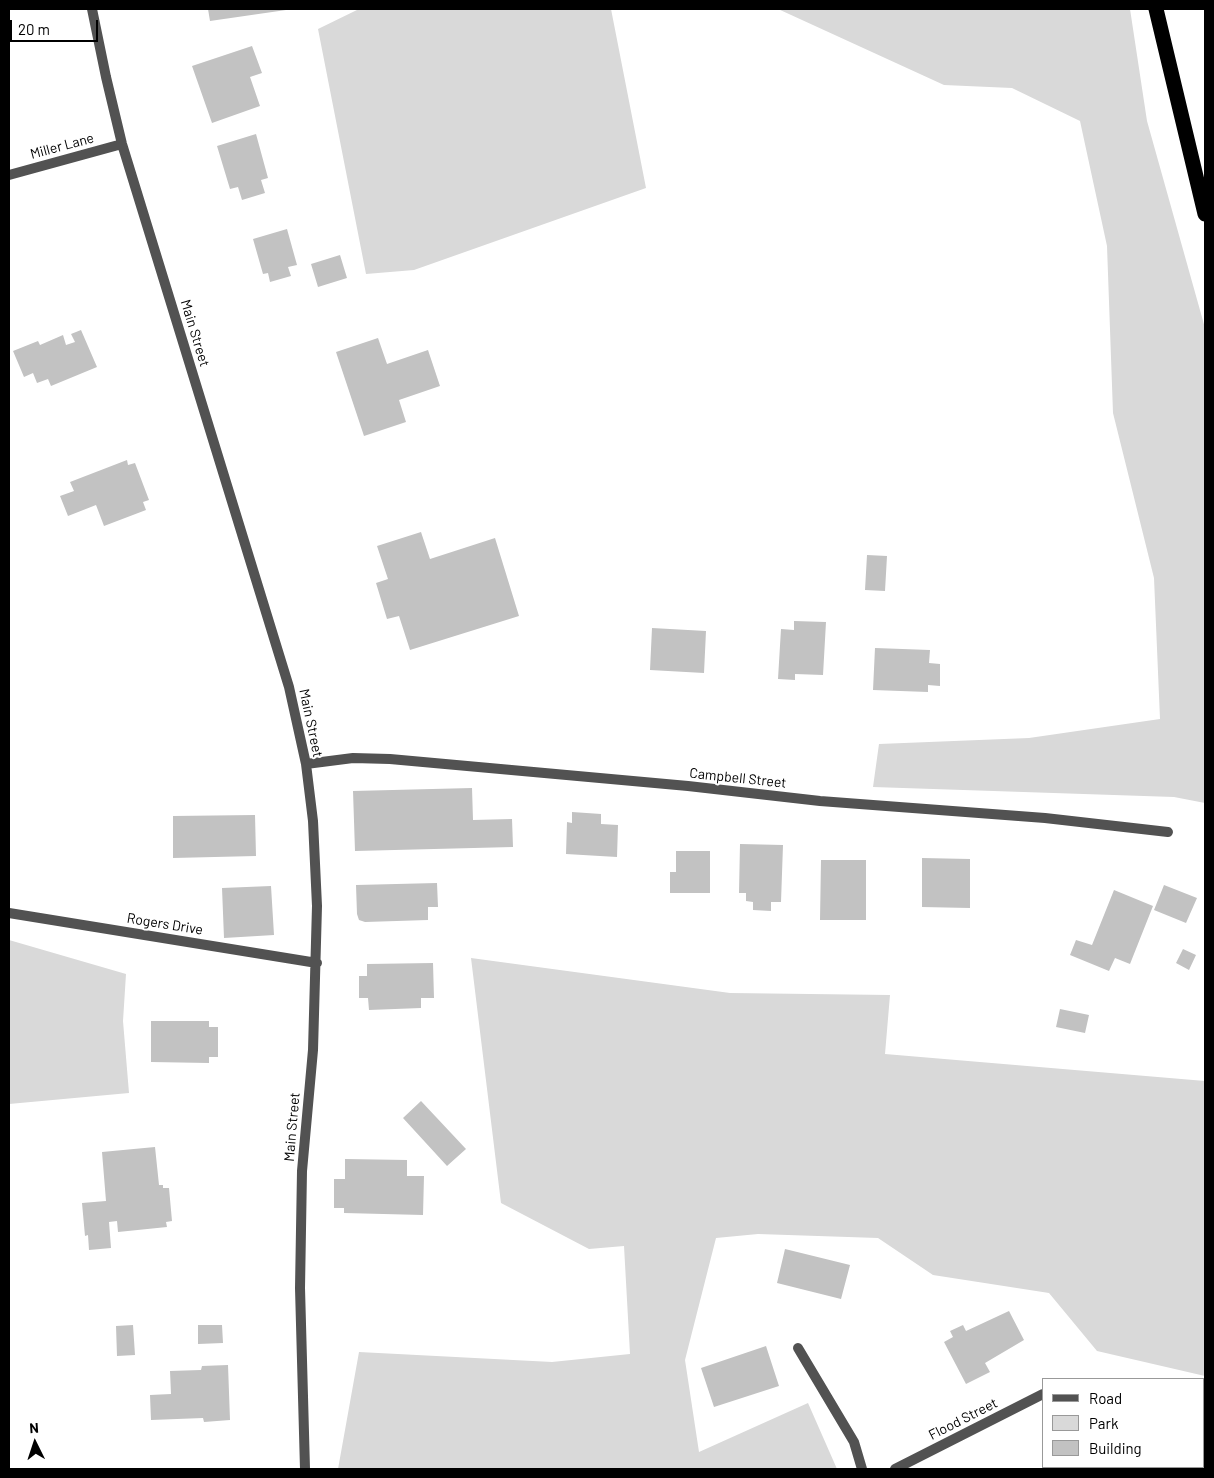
<!DOCTYPE html>
<style>
body{margin:0}
#map{position:relative;width:1214px;height:1478px;overflow:hidden;background:#fff;font-family:Barlow,sans-serif}
canvas{display:block}
.frame{position:absolute;inset:0;border:10px solid #000;pointer-events:none}
.legend{position:absolute;left:1042px;top:1378px;width:162px;height:90px;box-sizing:border-box;background:#fff;border:1px solid #999;margin:0;padding:6px 9px;list-style:none;font-size:15px;color:#000}
.legend li{display:flex;align-items:center;gap:10px;height:25px}
.legend b{width:25px;border:1px solid #999}
.north{position:absolute;left:10px;top:1418px;width:50px;height:50px;-webkit-text-stroke:4px #fff;paint-order:stroke;rotate:356deg;font-size:14px;font-weight:700;line-height:20px;text-align:center;color:#000}
.north::after{content:'';display:block;margin:auto;width:18px;height:22px;background:#000;clip-path:polygon(50% 0,100% 100%,50% 72%,0 100%)}
.scale{position:absolute;left:10px;top:20px;width:88px;height:22px;box-sizing:border-box;border:2px solid #000;border-top:0;padding-left:6px;font-size:15px;line-height:18px;white-space:nowrap;color:#000;-webkit-text-stroke:4px #fff;paint-order:stroke}
</style>
<div id="map">
<canvas width="1214" height="1478"></canvas>
<div class="frame"></div>
<ul class="legend">
<li><b style="height:6px;background:#525252"></b>Road</li>
<li><b style="height:14px;background:#d9d9d9"></b>Park</li>
<li><b style="height:14px;background:#c2c2c2"></b>Building</li>
</ul>
<div class="north">N</div>
<div class="scale">20 m</div>
</div>
<script>
const context = document.querySelector('canvas').getContext('2d');
context.lineJoin = 'round';
function fillPath(path, color) { context.fillStyle = color; context.fill(path, 'evenodd'); }
const poly = rows => new Path2D(rows.map(r => 'M' + r).join(''));
function trace(path, color, width, dash) { context.strokeStyle = color; context.lineWidth = width; context.lineCap = dash ? 'butt' : 'round'; context.setLineDash(dash || []); context.stroke(path); }
function write(font, color, halo, rows, align = 'center') {
  context.font = font + ' Barlow,sans-serif'; context.lineWidth = 4; context.setLineDash([]); context.textBaseline = 'middle'; context.strokeStyle = halo; context.fillStyle = color; for (const [text, x, y, turn = 0] of rows) {
    context.save(); context.translate(x, y); context.rotate((+turn || 0) * Math.PI / 180); context.textAlign = isNaN(turn) ? turn : align; if (halo) context.strokeText(text, 0, 0); context.fillText(text, 0, 0); context.restore();
  }
}
fillPath(poly([
 [359,9,611,9,646,188,414,270,366,274,318,29],
 [778,9,1130,9,1147,121,1205,328,1205,803,1174,797,873,787,879,744,1029,738,1160,719,1154,578,1113,413,1107,246,1080,121,1012,88,944,85],
 [9,940,126,974,123,1021,129,1093,9,1104],
 [471,958,730,993,890,995,885,1054,1205,1081,1205,1376,1097,1351,1049,1293,933,1275,878,1238,758,1234,716,1238,685,1360,699,1452,808,1403,837,1469,338,1469,359,1352,552,1362,630,1354,624,1246,589,1249,501,1203]
]), '#d9d9d9');
fillPath(poly([
 [208,9,286,9,286,10,210,21],
 [252,46,262,73,250,77,260,106,212,123,192,66],
 [256,134,268,178,261,180,265,193,242,200,238,187,230,189,217,146],
 [287,229,297,265,288,267,291,276,270,282,268,273,263,274,253,239],
 [340,255,347,278,318,287,311,264],
 [81,330,97,367,51,386,48,379,37,383,33,373,24,377,13,351,38,341,40,345,63,335,66,345,75,342,71,334],
 [378,338,387,364,428,350,440,386,399,400,406,422,364,436,336,352],
 [127,460,128,465,135,463,149,500,143,502,146,510,104,526,96,505,68,516,60,496,74,491,70,482],
 [421,532,430,559,495,538,519,616,410,650,399,616,387,619,376,583,388,579,377,546],
 [867,555,887,556,885,591,865,590],
 [794,621,826,622,823,675,795,674,795,680,778,679,781,629,794,630],
 [652,628,706,631,704,673,650,670],
 [875,648,930,650,929,663,940,664,940,686,928,685,928,692,873,690],
 [472,788,473,820,512,819,513,847,355,851,353,791],
 [572,812,601,814,601,824,618,825,617,857,566,854,567,822,572,823],
 [255,815,256,856,173,858,173,816],
 [740,844,783,845,781,902,771,902,771,911,753,910,753,902,746,901,746,893,739,893],
 [676,851,710,851,710,893,670,893,670,872,676,872],
 [922,858,970,859,970,908,922,907],
 [821,860,866,860,866,920,820,920],
 [437,883,438,907,428,907,428,920,365,922,359,920,357,914,356,885],
 [1164,885,1197,898,1186,923,1154,910],
 [271,886,274,935,224,938,222,888],
 [1114,890,1153,906,1130,964,1115,958,1109,971,1070,955,1076,940,1092,945],
 [1183,949,1196,955,1189,970,1176,963],
 [433,963,434,998,421,998,421,1008,369,1010,368,998,359,998,359,976,367,976,367,964],
 [1060,1009,1089,1015,1085,1033,1056,1027],
 [151,1021,209,1021,209,1027,218,1027,218,1057,209,1057,209,1063,151,1062],
 [421,1101,466,1149,447,1166,403,1118],
 [155,1147,159,1185,163,1185,163,1188,169,1188,172,1221,166,1222,167,1227,118,1232,117,1221,109,1222,111,1248,89,1250,88,1235,85,1236,82,1203,106,1201,102,1152],
 [345,1159,407,1160,407,1176,424,1176,423,1215,344,1213,344,1208,334,1208,334,1179,345,1179],
 [785,1249,850,1265,841,1299,777,1283],
 [1009,1311,1024,1340,985,1363,990,1372,966,1384,944,1342,953,1337,950,1331,963,1325,966,1331],
 [133,1325,135,1355,117,1356,116,1326],
 [198,1325,222,1325,223,1343,198,1344],
 [766,1346,779,1386,714,1407,701,1368],
 [228,1365,230,1420,204,1422,203,1418,151,1420,150,1395,171,1394,170,1371,201,1370,202,1366]
]), '#c2c2c2');
trace(poly([
 [92,9,106,77,122,144,289,687,306,764,313,821,317,906,313,1050,302,1171,300,1288,305,1469],
 [9,175,122,144],
 [306,764,353,758,390,759,688,786,820,801,1045,818,1168,832],
 [9,913,317,963],
 [798,1348,854,1442,862,1469],
 [895,1469,1043,1394]
]), '#525252', 10);
trace(poly([
 [1156,9,1205,214]
]), '#000', 15);
write('14px', '#000', '#fff', [
 ["Miller Lane",62,146,-15],
 ["Main Street",195,333,73],
 ["Main Street",311,723,78],
 ["Campbell Street",738,778,6],
 ["Rogers Drive",165,924,9],
 ["Main Street",292,1127,-85],
 ["Flood Street",963,1419,-27]
]);
</script>
